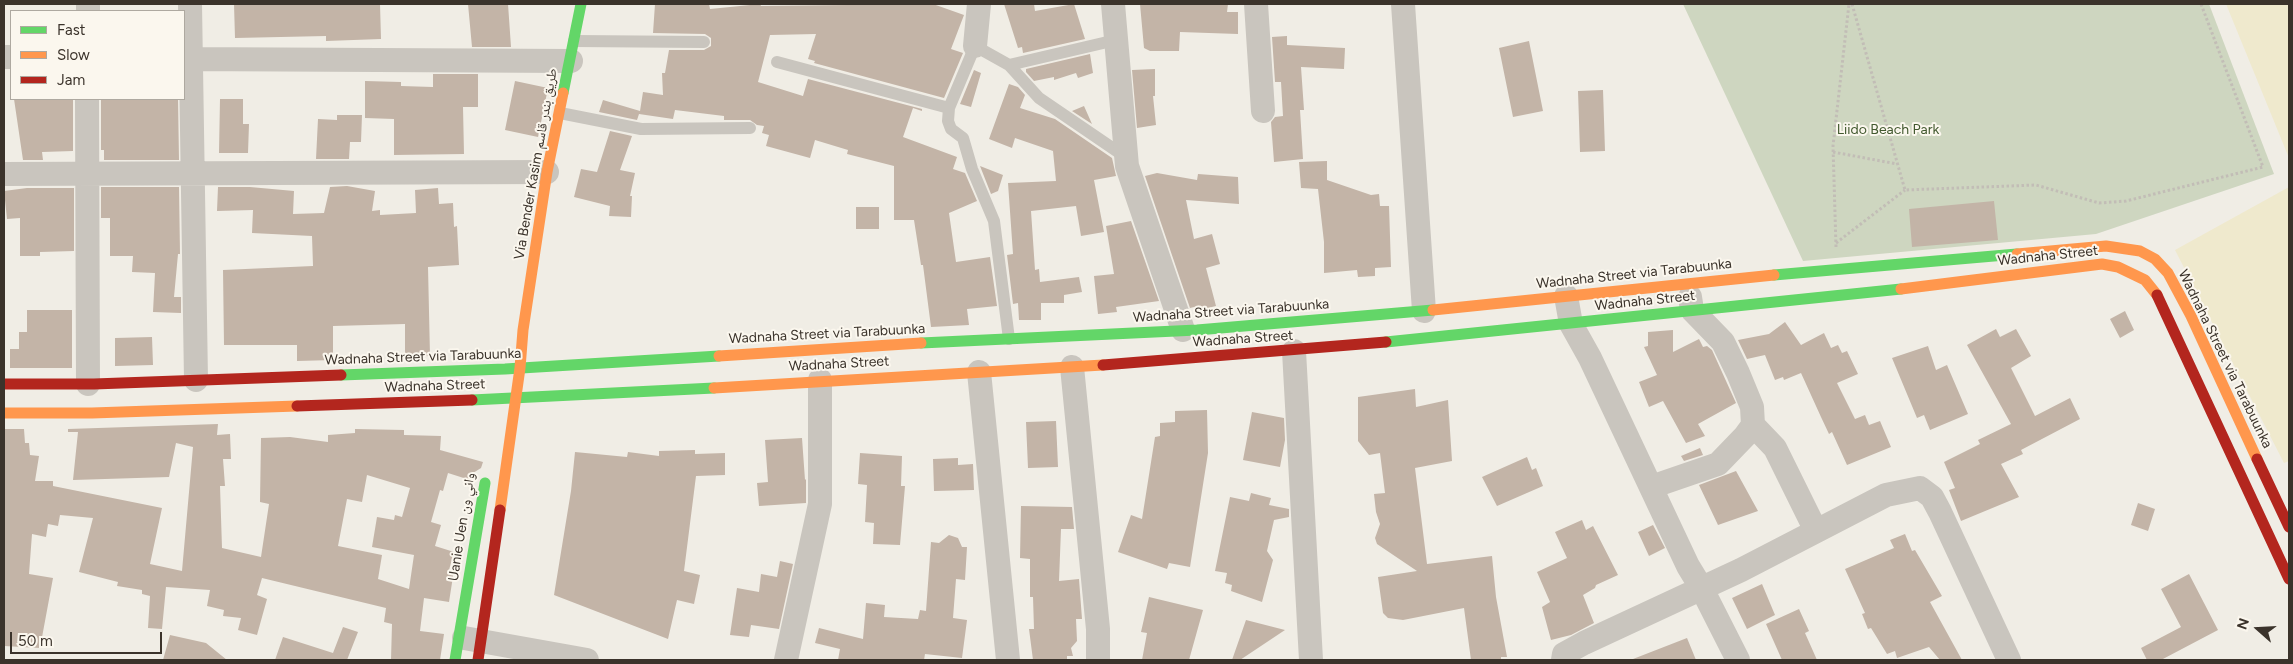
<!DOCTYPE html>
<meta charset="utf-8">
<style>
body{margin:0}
#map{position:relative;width:2293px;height:664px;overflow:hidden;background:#f0ede5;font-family:Figtree,sans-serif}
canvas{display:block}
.frame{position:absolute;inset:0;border:5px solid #3b332b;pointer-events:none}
.legend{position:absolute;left:10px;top:10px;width:175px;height:90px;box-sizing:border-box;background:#fbf7ee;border:1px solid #aea9a0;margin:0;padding:6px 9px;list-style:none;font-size:15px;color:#3b332b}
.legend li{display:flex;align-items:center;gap:10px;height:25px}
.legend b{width:25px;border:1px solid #aea9a0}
.north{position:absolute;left:2233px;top:604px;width:50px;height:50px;-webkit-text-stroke:4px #fbf7ee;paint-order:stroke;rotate:289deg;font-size:14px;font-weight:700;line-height:20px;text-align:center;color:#3b332b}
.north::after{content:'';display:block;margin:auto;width:18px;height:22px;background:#3b332b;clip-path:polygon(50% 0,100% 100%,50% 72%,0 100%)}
.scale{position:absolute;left:10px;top:632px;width:152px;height:22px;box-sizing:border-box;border:2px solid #3b332b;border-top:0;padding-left:6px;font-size:15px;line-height:18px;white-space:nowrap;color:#3b332b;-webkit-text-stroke:4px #fbf7ee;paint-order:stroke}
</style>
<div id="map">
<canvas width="2293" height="664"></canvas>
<div class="frame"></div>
<ul class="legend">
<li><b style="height:6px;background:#63d668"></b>Fast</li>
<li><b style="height:6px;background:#ff974d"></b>Slow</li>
<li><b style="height:6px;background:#b3261e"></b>Jam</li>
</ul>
<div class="north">N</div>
<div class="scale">50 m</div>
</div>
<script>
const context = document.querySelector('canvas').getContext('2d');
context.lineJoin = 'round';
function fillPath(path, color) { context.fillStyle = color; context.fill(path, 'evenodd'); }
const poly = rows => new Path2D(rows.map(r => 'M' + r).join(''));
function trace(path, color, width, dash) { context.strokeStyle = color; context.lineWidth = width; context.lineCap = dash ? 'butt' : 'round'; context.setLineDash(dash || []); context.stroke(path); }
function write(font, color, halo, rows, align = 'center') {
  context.font = font + ' Figtree,"Noto Naskh Arabic",sans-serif'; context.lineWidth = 4; context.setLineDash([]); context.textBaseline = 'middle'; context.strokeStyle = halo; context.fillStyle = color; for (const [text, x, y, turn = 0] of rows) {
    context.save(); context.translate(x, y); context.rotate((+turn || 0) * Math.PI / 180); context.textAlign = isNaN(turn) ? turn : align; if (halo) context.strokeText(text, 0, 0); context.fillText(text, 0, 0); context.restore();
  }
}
fillPath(poly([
 [1683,4,2209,4,2274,174,2096,234,1803,261]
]), '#ced6c0');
fillPath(poly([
 [2226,4,2289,4,2289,158],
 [2289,187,2289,461,2284,463,2175,250]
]), '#efe9cd');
fillPath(poly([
 [234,4,380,4,381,39,326,41,326,36,235,38],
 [468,4,508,4,511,47,472,47],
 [655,4,709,4,710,9,760,4,761,6,933,4,964,15,951,49,963,53,944,98,814,63,815,61,808,59,816,34,770,35,758,82,803,96,808,79,922,109,922,111,913,108,903,137,957,157,953,169,965,173,977,201,949,213,956,262,990,257,997,306,967,309,969,325,931,327,923,265,921,265,914,220,894,220,894,166,847,154,848,150,815,140,810,158,766,146,769,135,762,133,764,126,757,125,750,120,724,120,724,116,675,110,673,119,639,114,637,120,599,112,603,100,640,111,643,92,663,95,662,73,665,73,669,50,704,50,711,46,711,38,705,34,653,33],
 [1004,4,1034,4,1035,11,1074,4,1085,39,1023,53,1022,47,1018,48],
 [1140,4,1228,4,1227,12,1238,12,1238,34,1180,32,1179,51,1150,51,1144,48],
 [1287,36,1287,45,1345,48,1344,69,1301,67,1304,110,1300,110,1303,159,1274,162,1271,122,1275,117,1283,116,1281,82,1275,82,1272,37],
 [1529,41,1543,111,1513,117,1499,48],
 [1090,54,1093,73,1078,78,1076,73,1054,80,1054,77,1034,81,1026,72,1026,69],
 [1155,69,1155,96,1153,96,1156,125,1137,128,1132,70],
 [974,70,981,73,971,107,960,104],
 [433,74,478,74,478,107,463,107,464,154,394,155,394,119,365,118,365,81,401,82,401,86,433,87],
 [515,81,548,88,538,137,505,130],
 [1009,84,1018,87,1025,95,1020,108,1055,119,1112,158,1116,176,1094,180,1104,232,1081,236,1076,206,1031,211,1035,270,1039,269,1040,282,1079,277,1082,292,1064,295,1064,303,1041,303,1041,320,1019,320,1018,303,1013,304,1007,255,1013,254,1008,183,1056,181,1053,151,1015,138,1012,148,989,139],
 [1603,90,1605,151,1580,152,1578,91],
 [14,99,73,99,73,151,42,152,43,160,23,160],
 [101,99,178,99,179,160,104,160,104,150,101,150],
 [220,99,243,99,243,124,249,124,248,153,219,153],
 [1084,106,1092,124,1072,111],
 [337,115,362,115,361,142,350,142,349,159,316,159,318,119,337,120],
 [610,131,632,136,620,170,635,173,630,196,632,196,631,217,609,216,610,206,574,197,581,169,597,172],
 [1327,161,1327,180,1371,195,1379,194,1380,206,1389,206,1391,267,1375,268,1375,276,1358,277,1357,270,1324,273,1324,242,1318,189,1301,188,1299,162],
 [980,166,1003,175,998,191,991,194],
 [1157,173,1197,180,1198,174,1238,177,1239,204,1186,200,1194,239,1212,234,1220,264,1206,268,1216,306,1195,311,1194,307,1190,308,1145,176],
 [347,186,375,191,372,211,380,210,380,215,416,213,415,190,438,188,439,204,453,203,454,227,457,226,459,265,428,267,430,356,405,357,405,324,333,326,333,360,297,361,297,345,224,345,223,270,313,266,312,236,252,233,253,210,217,211,218,187,250,187,294,191,293,214,324,213,330,187],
 [101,187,179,187,180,254,178,254,174,297,181,297,181,313,153,312,155,273,132,272,133,256,110,256,110,218,101,218],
 [27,188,74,188,74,251,40,252,40,256,20,256,20,218,7,219,4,191],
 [1994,201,1998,240,1912,247,1909,209],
 [856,207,879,207,879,229,856,229],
 [1131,221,1159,301,1116,307,1117,312,1098,314,1094,276,1114,274,1106,226],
 [27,310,72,310,72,368,10,368,10,349,19,349,19,332,27,332],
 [2125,311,2134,330,2120,338,2110,319],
 [1785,322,1801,345,1824,333,1831,348,1838,345,1842,353,1847,351,1858,374,1837,383,1855,419,1865,415,1869,425,1880,421,1891,447,1847,465,1832,432,1829,434,1821,417,1801,373,1784,380,1783,377,1775,380,1765,355,1747,359,1738,340,1769,334],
 [1996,329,2000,337,2016,329,2031,356,2011,368,2035,416,2070,398,2080,419,2021,450,2023,454,2001,464,2019,497,1961,521,1949,490,1955,488,1944,462,1980,444,1978,440,2011,424,1967,345],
 [1673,330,1673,352,1699,339,1703,347,1707,346,1712,350,1736,403,1698,424,1705,436,1686,443,1663,401,1649,407,1639,382,1657,375,1644,347,1648,346,1648,332],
 [152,337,153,365,115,366,115,338],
 [1928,346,1936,370,1947,365,1968,414,1930,430,1924,415,1917,418,1892,358],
 [1415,389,1416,407,1448,400,1452,461,1415,468,1427,564,1492,556,1496,597,1507,657,1501,657,1501,660,1471,660,1464,608,1403,620,1388,618,1383,613,1378,577,1417,571,1377,544,1375,538,1380,524,1376,512,1374,494,1385,493,1380,453,1369,455,1358,441,1358,397],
 [1207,410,1208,453,1190,567,1169,563,1167,569,1118,552,1131,515,1142,519,1155,437,1160,436,1160,423,1175,422,1175,411],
 [1252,412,1284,418,1285,440,1280,467,1243,460],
 [1056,421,1058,467,1028,468,1026,422],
 [218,424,217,435,230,434,231,459,223,459,225,486,220,486,222,548,261,557,269,504,260,502,261,438,290,437,328,442,328,435,355,433,355,429,404,430,404,435,441,436,440,450,483,462,481,468,473,473,470,480,448,473,443,491,440,490,431,522,441,525,435,546,454,552,449,570,454,570,449,602,424,598,420,631,444,634,440,660,391,660,392,624,384,622,386,608,262,578,257,595,267,599,257,635,238,630,241,618,223,616,224,610,207,606,210,590,166,587,162,629,148,628,150,596,142,594,142,590,117,586,118,582,79,572,93,518,60,515,58,526,48,524,46,537,32,534,29,574,53,578,40,648,4,646,4,429,24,429,25,443,29,443,30,455,39,456,35,481,53,481,53,486,162,508,150,564,182,571,193,447,176,443,169,477,73,480,78,432,68,432,68,429],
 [367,475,410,488,402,517,395,515,394,520,377,517,372,547,414,555,409,589,378,579,382,555,338,546,347,499,362,502],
 [802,438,805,480,806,479,806,503,759,506,757,483,768,482,765,440],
 [1700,448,1703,455,1684,461,1681,456],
 [695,450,695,454,725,453,725,475,696,476,684,571,700,575,694,604,677,600,668,639,554,595,571,491,575,452,627,457,628,452,659,456,659,451],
 [860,453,902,456,901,486,905,486,900,545,873,544,874,523,865,522,867,485,858,484],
 [1527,457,1532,470,1536,468,1543,486,1497,506,1482,477],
 [958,458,958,465,973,464,974,490,934,491,933,459],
 [1736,471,1758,511,1718,525,1699,485],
 [1251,493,1271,498,1269,505,1289,509,1289,517,1274,520,1267,551,1273,560,1262,602,1231,591,1232,585,1225,583,1227,573,1215,571,1230,497,1249,501],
 [2138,503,2155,509,2148,531,2131,525],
 [1021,506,1072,507,1074,529,1061,529,1059,581,1079,579,1082,619,1076,619,1077,641,1071,648,1073,656,1067,656,1067,660,1033,660,1029,629,1034,629,1033,597,1030,597,1030,559,1020,558],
 [1582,520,1586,530,1593,526,1618,575,1596,585,1595,588,1583,595,1594,623,1571,635,1551,640,1542,607,1550,602,1537,572,1567,558,1555,532],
 [1653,525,1665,548,1649,556,1638,532],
 [1905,534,1912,551,1915,550,1942,596,1930,602,1962,660,1940,660,1929,647,1897,658,1895,651,1887,654,1871,628,1868,629,1862,614,1865,613,1845,569,1894,548,1890,540],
 [949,535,958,538,962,547,967,547,965,580,956,579,953,618,967,620,962,658,925,654,924,660,838,660,840,649,815,643,819,628,863,639,866,603,885,605,884,617,918,619,920,610,926,611,931,542,939,543],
 [780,561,793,564,779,629,751,625,749,637,730,635,737,588,759,592,761,574,777,577],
 [2189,574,2218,630,2161,660,2147,660,2141,648,2181,627,2161,589],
 [1762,584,1775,615,1747,629,1732,598],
 [1149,597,1203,610,1189,660,1142,660,1147,633,1141,632],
 [1799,609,1809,631,1805,633,1817,660,1782,660,1766,624],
 [1246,620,1285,630,1240,660,1232,660],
 [343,627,358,632,347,660,275,660,283,637,333,653],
 [170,635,206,643,227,660,163,660],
 [1687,638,1696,660,1633,660,1633,659]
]), '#c3b4a7');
trace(poly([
 [1852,4,1905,190,2036,185,2099,203,2126,201,2263,167,2201,4],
 [1833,152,1897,164],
 [1836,243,1905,190],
 [1836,247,1833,146,1849,4]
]), '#c2bdb6', 3, [2.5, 2.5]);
trace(poly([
 [1116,40,1009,65,1039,98,1127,158],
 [574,41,704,42],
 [777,62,949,108,975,46,1009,65],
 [949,108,948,121,951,129,963,138,972,169,994,221,1009,339],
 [560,113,641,129,750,128]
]), '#c9c5be', 12);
trace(poly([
 [190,4,196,380],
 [1113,4,1127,166,1183,330],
 [1256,4,1263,111],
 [1403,4,1424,311],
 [88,11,88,4],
 [975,46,979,4],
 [4,57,11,57],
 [184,59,571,61],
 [87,99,88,384],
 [4,174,547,172],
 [1566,296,1571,324,1590,358,1688,566,1702,589,1738,660],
 [1294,351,1311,660],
 [1072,367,1098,629,1098,660],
 [979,372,1008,660],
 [1753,425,1775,448,1816,531],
 [1651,487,1718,464,1745,436,1753,425,1752,407,1738,373,1723,342,1692,310,1690,297],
 [464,638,587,660],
 [786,660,820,504,820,380],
 [1563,660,1564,654,1584,643,1741,570,1886,495,1920,488,1932,497,1940,512,2009,660]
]), '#c9c5be', 24);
trace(poly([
 [563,93,581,4],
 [1774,275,2017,254],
 [1386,342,1901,289],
 [921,343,1197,330,1433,310],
 [341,375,505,369,719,356],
 [472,400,714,388],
 [455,660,485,483]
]), '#63d668', 11);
trace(poly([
 [2017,254,2106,246,2140,251,2155,259,2168,273,2191,316,2257,459],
 [1901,289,2102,264,2118,267,2145,280,2157,295],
 [1433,310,1774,275],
 [719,356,921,343],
 [714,388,1103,365],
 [4,413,92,413,297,406],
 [500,510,520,368,523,330,547,172,563,93]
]), '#ff974d', 11);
trace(poly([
 [2157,295,2289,579],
 [1103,365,1386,342],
 [4,384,94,384,341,375],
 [297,406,472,400],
 [2257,459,2289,527],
 [478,660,500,510]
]), '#b3261e', 11);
write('14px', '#42592f', '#fbf7ee', [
 ["Liido Beach Park",1888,130]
]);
write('14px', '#3b332b', '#fbf7ee', [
 ["Via Bender Kasim طريق بندر قاسم",536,164,-80],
 ["Wadnaha Street",2048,256,-6],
 ["Wadnaha Street via Tarabuunka",1634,274,-6],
 ["Wadnaha Street",1645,301,-6],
 ["Wadnaha Street via Tarabuunka",1231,311,-4],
 ["Wadnaha Street via Tarabuunka",827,334,-3],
 ["Wadnaha Street",1243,339,-4],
 ["Wadnaha Street via Tarabuunka",423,357,-2],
 ["Wadnaha Street via Tarabuunka",2225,359,64],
 ["Wadnaha Street",839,364,-3],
 ["Wadnaha Street",435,386,-2],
 ["Uanie Uen واني ون",462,527,-81]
]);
</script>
